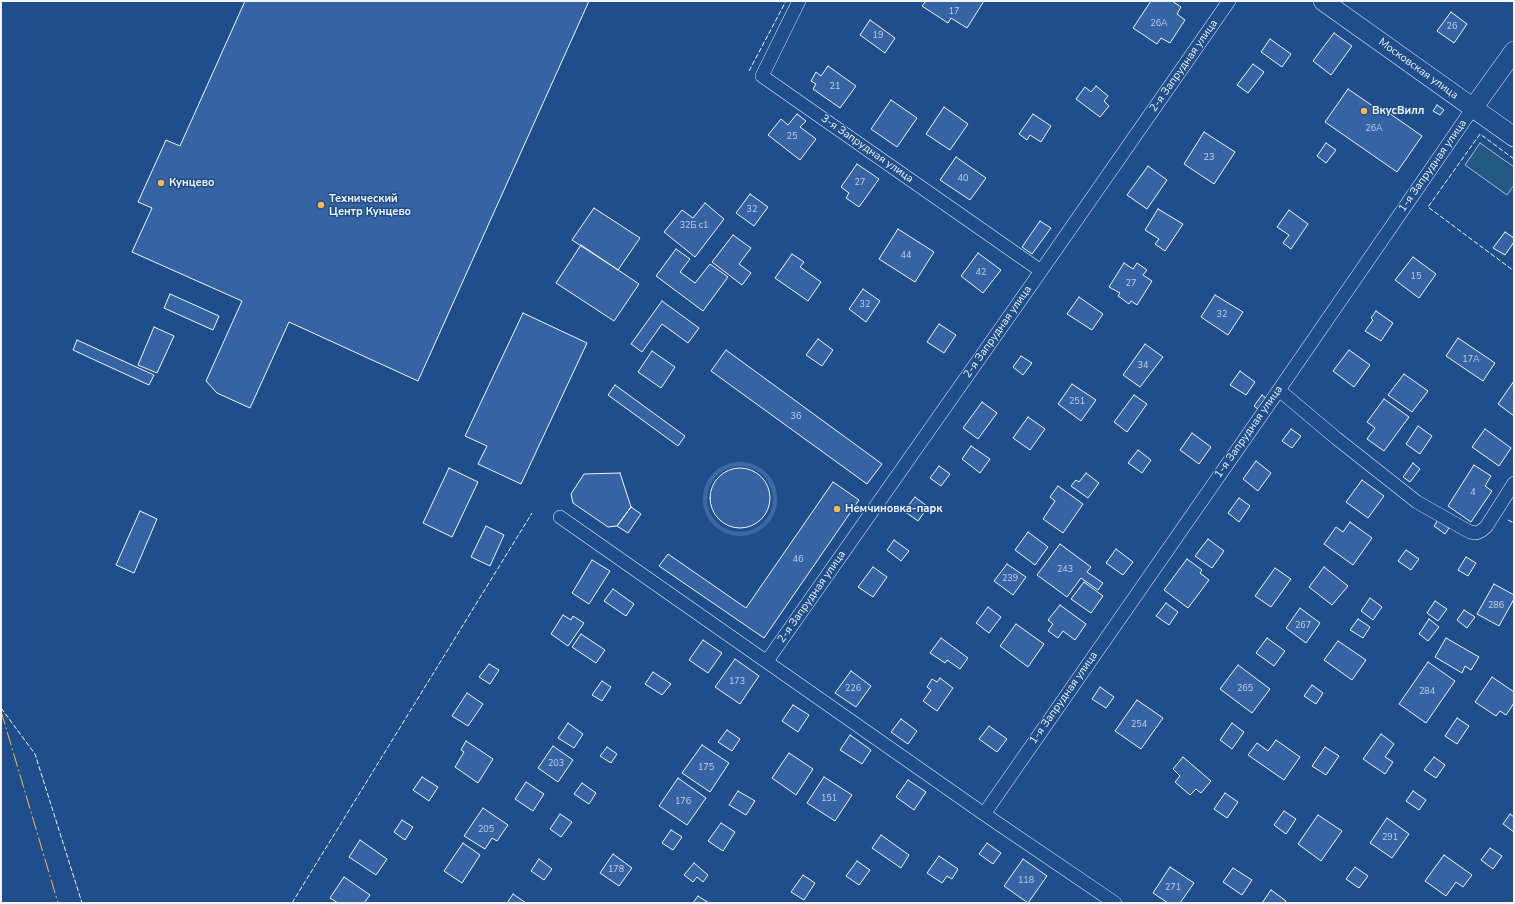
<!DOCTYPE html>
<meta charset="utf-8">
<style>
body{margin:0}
#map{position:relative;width:1515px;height:904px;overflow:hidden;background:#1f4e8c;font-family:"Nunito Sans",sans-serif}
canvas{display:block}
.frame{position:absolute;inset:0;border:2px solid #f2f6ff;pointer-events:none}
</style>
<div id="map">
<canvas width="1515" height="904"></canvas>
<div class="frame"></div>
</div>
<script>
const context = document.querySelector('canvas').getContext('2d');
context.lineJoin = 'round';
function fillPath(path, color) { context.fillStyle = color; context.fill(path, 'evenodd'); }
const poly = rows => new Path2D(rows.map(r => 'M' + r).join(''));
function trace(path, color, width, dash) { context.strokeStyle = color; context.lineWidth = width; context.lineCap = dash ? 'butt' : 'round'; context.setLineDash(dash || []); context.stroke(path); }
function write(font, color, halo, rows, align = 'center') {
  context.font = font + ' "Nunito Sans",sans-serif'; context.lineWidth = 3; context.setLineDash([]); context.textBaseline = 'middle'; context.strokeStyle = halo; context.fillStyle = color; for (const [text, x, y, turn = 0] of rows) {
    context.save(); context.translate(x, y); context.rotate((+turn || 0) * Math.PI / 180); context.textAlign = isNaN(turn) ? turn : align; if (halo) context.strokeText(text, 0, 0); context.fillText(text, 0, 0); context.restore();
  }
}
const green = poly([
 [1480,143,1514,167,1514,185,1507,195,1465,165,1480,143]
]);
fillPath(green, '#245a82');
trace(green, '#a8bbd7', 1);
trace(poly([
 '705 499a35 35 0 1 1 70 0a35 35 0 1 1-70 0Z'
]), '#3b69a3', 4.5);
const building = poly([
 [245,1,589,1,418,381,289,322,250,408,217,393,206,381,242,301,132,252,152,208,138,202,166,140,180,146,245,1],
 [926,1,984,1,967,28,951,18,948,23,922,6,926,1],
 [1151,1,1172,1,1181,7,1177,14,1185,20,1170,43,1161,38,1157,44,1133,28,1151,1],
 [1451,12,1467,24,1454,43,1437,31,1451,12],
 [870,20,895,38,885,53,860,35,870,20],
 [1334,33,1352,46,1331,75,1313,61,1334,33],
 [1270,39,1291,54,1282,67,1261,52,1270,39],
 [1253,64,1264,72,1248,93,1237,85,1253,64],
 [828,66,856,86,840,108,813,89,816,84,811,81,816,72,821,76,828,66],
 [1096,86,1108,96,1104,101,1109,106,1100,117,1076,99,1085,87,1091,92,1096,86],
 [1348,89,1377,109,1379,106,1422,136,1397,172,1325,122,1348,89],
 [891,100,917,118,897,147,871,129,891,100],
 [1437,105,1444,110,1440,115,1433,111,1437,105],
 [944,107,968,124,950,150,926,134,944,107],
 [797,114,806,121,800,127,816,139,800,160,768,135,781,119,788,125,797,114],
 [1033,114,1051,126,1041,142,1030,135,1027,140,1019,134,1033,114],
 [1204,132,1235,152,1214,184,1184,164,1204,132],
 [1326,143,1336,150,1326,163,1317,156,1326,143],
 [956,157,986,178,970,200,940,180,956,157],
 [857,164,879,179,859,207,846,198,849,193,841,187,857,164],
 [1148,166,1167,180,1147,209,1127,195,1148,166],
 [750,194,768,207,754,226,736,213,750,194],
 [705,203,724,219,695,257,664,232,682,210,693,218,705,203],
 [594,208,640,238,618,270,572,240,594,208],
 [1158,209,1183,224,1165,251,1155,244,1159,239,1145,230,1158,209],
 [1289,210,1308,224,1291,249,1283,243,1289,235,1277,227,1289,210],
 [1040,221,1051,228,1032,254,1022,247,1040,221],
 [898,229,934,252,915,282,879,259,898,229],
 [1505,232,1514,238,1514,242,1505,255,1493,248,1505,232],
 [733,235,751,248,739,264,751,273,742,285,712,262,733,235],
 [581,245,639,284,614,321,556,283,581,245],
 [676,249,690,259,680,272,695,283,710,264,728,277,703,311,656,276,676,249],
 [978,253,1001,270,983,293,961,276,978,253],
 [792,254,804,262,800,267,821,282,808,301,775,278,792,254],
 [1413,257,1436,274,1419,298,1395,280,1413,257],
 [1124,263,1133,269,1137,263,1147,270,1143,275,1152,281,1137,305,1131,301,1129,304,1118,296,1120,293,1109,287,1124,263],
 [863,289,880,301,866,322,849,309,863,289],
 [170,294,219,316,213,330,164,308,170,294],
 [1215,295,1243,312,1228,335,1201,317,1215,295],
 [1079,297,1103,314,1092,330,1067,314,1079,297],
 [662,301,699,328,688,343,662,324,642,352,631,344,662,301],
 [1376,311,1393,323,1381,341,1365,331,1373,320,1371,318,1376,311],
 [523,313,587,343,521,484,478,464,487,446,465,436,523,313],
 [939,324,956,335,944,353,927,342,939,324],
 [154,327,174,336,157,373,138,365,154,327],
 [1458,338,1495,363,1483,381,1446,356,1458,338],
 [818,339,833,350,822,366,806,355,818,339],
 [77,340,154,375,149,385,73,350,77,340],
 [1145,344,1163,357,1140,387,1123,375,1145,344],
 [726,350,882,464,867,484,711,371,726,350],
 [1349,350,1370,365,1354,387,1333,371,1349,350],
 [652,351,675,367,661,388,638,372,652,351],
 [1021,356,1032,363,1023,375,1013,367,1021,356],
 [1240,371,1255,382,1246,395,1230,385,1240,371],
 [1404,374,1428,391,1412,412,1388,395,1404,374],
 [1514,381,1514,416,1498,404,1514,381],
 [1072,384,1096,400,1081,421,1058,404,1072,384],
 [615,385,685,436,678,446,608,395,615,385],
 [1134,395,1147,404,1127,432,1114,422,1134,395],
 [1262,395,1267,399,1259,410,1254,406,1262,395],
 [1384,399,1409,417,1384,451,1367,439,1375,428,1367,422,1384,399],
 [982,402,997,413,978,439,963,428,982,402],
 [1028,417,1045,429,1030,450,1013,438,1028,417],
 [1418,426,1432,436,1420,454,1406,444,1418,426],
 [1291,429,1301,436,1292,448,1282,441,1291,429],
 [1485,429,1511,448,1499,466,1472,447,1485,429],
 [1192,433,1211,447,1199,464,1180,450,1192,433],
 [971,446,990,459,980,473,962,459,971,446],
 [1138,450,1151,460,1142,473,1128,463,1138,450],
 [1256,461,1271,473,1258,491,1243,479,1256,461],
 [1413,463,1420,469,1410,482,1403,477,1413,463],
 [1474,465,1491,476,1485,486,1492,491,1471,522,1448,506,1474,465],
 [939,466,950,474,941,486,930,478,939,466],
 '710 498a30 30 0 1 1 60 0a30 30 0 1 1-60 0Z',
 [449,468,478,482,452,537,423,523,449,468],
 [620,473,631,507,617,526,608,527,573,503,571,494,584,474,620,473],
 [1086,473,1099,483,1088,498,1071,486,1076,480,1079,482,1086,473],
 [1362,480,1384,496,1368,518,1346,502,1362,480],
 [833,482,859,500,764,638,659,566,668,554,746,608,833,482],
 [1058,486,1083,504,1063,533,1043,519,1055,501,1050,497,1058,486],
 [915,497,928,507,918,521,904,511,915,497],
 [1239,498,1250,506,1239,522,1228,513,1239,498],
 [631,507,641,514,628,533,617,526,631,507],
 [140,511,157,519,134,573,116,565,140,511],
 [1438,520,1449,528,1445,534,1434,526,1438,520],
 [1350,522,1372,538,1353,565,1324,544,1336,527,1343,532,1350,522],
 [486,526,504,535,490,566,471,557,486,526],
 [1028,532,1048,547,1035,565,1015,550,1028,532],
 [1208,539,1224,551,1212,568,1195,556,1208,539],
 [894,540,909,551,901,561,887,550,894,540],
 [1060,544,1091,567,1087,572,1103,583,1098,590,1081,578,1067,597,1037,575,1060,544],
 [1116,549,1133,562,1123,575,1106,563,1116,549],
 [1406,550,1419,559,1411,570,1398,561,1406,550],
 [1466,557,1476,563,1468,576,1458,570,1466,557],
 [1187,559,1202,570,1200,573,1209,580,1188,608,1164,590,1187,559],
 [592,560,610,571,589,604,572,593,592,560],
 [1007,564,1026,577,1013,595,994,581,1007,564],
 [873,567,887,577,873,597,858,587,873,567],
 [1324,567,1348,586,1332,605,1309,587,1324,567],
 [1275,568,1291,579,1271,607,1255,596,1275,568],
 [1084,582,1103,596,1091,613,1071,599,1084,582],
 [1494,584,1514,595,1514,599,1499,626,1477,614,1494,584],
 [613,589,634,604,626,616,604,601,613,589],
 [1370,598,1382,607,1373,620,1361,611,1370,598],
 [1435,601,1447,609,1438,621,1427,613,1435,601],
 [1166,603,1178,612,1169,625,1156,616,1166,603],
 [1060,605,1086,624,1075,640,1063,631,1058,638,1048,631,1053,624,1048,620,1060,605],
 [988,607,1001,617,989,633,976,623,988,607],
 [1300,608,1320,623,1306,643,1286,628,1300,608],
 [1464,610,1475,617,1467,628,1457,620,1464,610],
 [563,615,571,620,573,616,584,623,568,646,551,634,563,615],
 [1358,619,1370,627,1363,638,1350,630,1358,619],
 [1429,619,1439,627,1428,641,1419,634,1429,619],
 [1016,624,1044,644,1028,667,1000,646,1016,624],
 [581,634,605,650,596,663,572,647,581,634],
 [941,638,968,658,960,669,947,660,945,663,930,653,941,638],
 [1267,638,1285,651,1274,666,1256,653,1267,638],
 [1446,638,1479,657,1471,670,1465,666,1462,673,1435,657,1446,638],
 [703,640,722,653,708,673,689,660,703,640],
 [1338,641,1366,660,1352,680,1324,660,1338,641],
 [735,659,759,676,740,704,715,687,735,659],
 [1428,662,1455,681,1426,723,1399,704,1428,662],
 [489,664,499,670,490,684,479,677,489,664],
 [1238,665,1270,689,1252,713,1220,689,1238,665],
 [851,671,871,686,856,707,835,693,851,671],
 [653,672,671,684,662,695,645,684,653,672],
 [1492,677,1514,692,1514,703,1506,715,1500,711,1496,716,1475,702,1492,677],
 [940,678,953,688,937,711,923,701,931,690,927,687,932,679,937,682,940,678],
 [602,681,611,687,602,701,592,695,602,681],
 [1312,685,1323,693,1316,704,1304,696,1312,685],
 [1100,687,1114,697,1106,708,1092,699,1100,687],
 [467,693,483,704,468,726,452,716,467,693],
 [1137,700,1163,718,1141,749,1115,731,1137,700],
 [793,705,809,715,798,732,782,721,793,705],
 [1457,718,1469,726,1457,744,1445,736,1457,718],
 [901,719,917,731,908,744,891,732,901,719],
 [568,723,583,734,574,748,558,738,568,723],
 [1232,723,1244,732,1232,749,1220,740,1232,723],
 [989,726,1007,739,997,752,979,739,989,726],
 [727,730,740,739,732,751,718,742,727,730],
 [1381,734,1394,744,1385,757,1393,762,1385,774,1363,759,1381,734],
 [850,735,871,750,862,764,840,750,850,735],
 [1276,740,1300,757,1284,780,1248,755,1257,743,1268,751,1276,740],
 [466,741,493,759,478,783,455,767,464,752,461,750,466,741],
 [702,745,729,763,710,792,682,773,702,745],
 [553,746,573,760,558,782,538,768,553,746],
 [607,747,617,754,611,763,600,756,607,747],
 [1325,747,1339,756,1326,775,1312,766,1325,747],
 [789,753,813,769,796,795,772,778,789,753],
 [1183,757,1211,781,1201,793,1196,789,1190,795,1175,782,1180,776,1173,769,1183,757],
 [1434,757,1445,765,1436,778,1424,770,1434,757],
 [422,777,438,787,429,801,413,790,422,777],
 [824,777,852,795,835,821,807,803,824,777],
 [678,778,706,798,687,825,659,806,678,778],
 [908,780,926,792,914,810,896,797,908,780],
 [526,782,544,794,533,811,515,799,526,782],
 [582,783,596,793,589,804,574,794,582,783],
 [738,791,755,801,746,815,729,805,738,791],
 [1413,791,1426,800,1419,810,1406,801,1413,791],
 [1225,793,1238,802,1227,818,1214,809,1225,793],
 [483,808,508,825,497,841,492,838,485,849,464,836,483,808],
 [1284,811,1296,819,1286,834,1274,825,1284,811],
 [560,814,572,822,561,837,550,829,560,814],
 [1510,814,1514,817,1514,832,1503,824,1510,814],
 [1318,815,1342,831,1321,861,1298,844,1318,815],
 [1387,818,1409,834,1392,858,1370,843,1387,818],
 [402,820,413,827,405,840,394,832,402,820],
 [721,823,735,832,723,851,708,841,721,823],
 [671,830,682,837,673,850,662,843,671,830],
 [881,835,909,855,901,868,872,848,881,835],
 [360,840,387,859,376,875,349,857,360,840],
 [463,843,480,855,462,883,444,871,463,843],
 [987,843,1001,853,993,864,979,854,987,843],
 [1490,848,1502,856,1493,869,1481,860,1490,848],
 [613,854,632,868,619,886,600,873,613,854],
 [1444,855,1472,875,1463,887,1456,882,1446,896,1425,881,1444,855],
 [939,856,958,869,952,879,947,876,942,883,927,873,939,856],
 [539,859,552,869,544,880,531,871,539,859],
 [1023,859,1047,876,1028,903,1004,886,1023,859],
 [857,861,870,870,859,885,846,876,857,861],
 [694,863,708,875,703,882,697,877,693,882,684,875,694,863],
 [1170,867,1194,883,1180,903,1168,903,1153,893,1170,867],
 [1355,867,1368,876,1359,888,1346,879,1355,867],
 [1233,868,1252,880,1242,895,1223,882,1233,868],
 [803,875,815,883,804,900,791,892,803,875],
 [344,877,370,895,364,903,338,903,330,898,344,877],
 [1271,890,1286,901,1285,903,1262,903,1271,890],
 [513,894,526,903,507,903,513,894],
 [698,896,709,903,693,903,698,896]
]);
fillPath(building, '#3563a3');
trace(building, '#f2f6ff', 1);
const street = poly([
 [799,1,762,76,1041,271],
 [1279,390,1336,438,1417,502,1470,532,1476,533,1481,531,1486,527,1514,483],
 [560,517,984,814,1115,903],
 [767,661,1041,271,1229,1],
 [984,814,1274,397,1473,108]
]);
const secondary = poly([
 [1323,1,1514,137],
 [1473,108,1514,51]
]);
trace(street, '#f2f6ff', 14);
trace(secondary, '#f2f6ff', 20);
trace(street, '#1f4e8c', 13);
trace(secondary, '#1f4e8c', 19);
trace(poly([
 [749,71,786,1],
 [1514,159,1480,134,1428,207,1514,271],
 [1508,520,1514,523],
 [1,708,35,754,82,903],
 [292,903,532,513]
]), '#f2f6ff', 1, [5, 2]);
trace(poly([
 [1,711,58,903]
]), '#ffb74d', 1, [14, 3, 2, 3]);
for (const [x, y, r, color] of [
 [1364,111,4,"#ffb74d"],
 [161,183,4,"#ffb74d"],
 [321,205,4,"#ffb74d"],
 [837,509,4,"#ffb74d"]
]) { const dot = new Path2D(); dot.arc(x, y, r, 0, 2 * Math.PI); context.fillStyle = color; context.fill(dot); trace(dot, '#1f4e8c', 1.5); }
write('9px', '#c3d1e8', null, [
 ["17",954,12],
 ["26А",1159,24],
 ["26",1452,27],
 ["19",878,36],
 ["21",835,87],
 ["26А",1374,129],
 ["25",792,137],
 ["23",1209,158],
 ["40",963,179],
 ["27",860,183],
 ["32",752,210],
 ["32Б с1",694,226],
 ["44",906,256],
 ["42",981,273],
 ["15",1416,277],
 ["27",1131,284],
 ["32",865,305],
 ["32",1222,315],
 ["17А",1471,360],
 ["34",1143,366],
 ["251",1077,402],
 ["36",796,417],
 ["4",1473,493],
 ["46",798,560],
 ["243",1065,570],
 ["239",1010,579],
 ["286",1496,606],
 ["267",1303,626],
 ["173",737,682],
 ["226",853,689],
 ["265",1245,689],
 ["284",1427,692],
 ["254",1139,725],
 ["203",556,764],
 ["175",706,768],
 ["151",829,799],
 ["176",683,802],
 ["205",486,830],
 ["291",1390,838],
 ["178",616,870],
 ["118",1026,881],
 ["271",1173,888]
]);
write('11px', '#f2f6ff', '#1f4e8c', [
 ["2-я Запрудная улица",1184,66,-55],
 ["Московская улица",1418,69,36],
 ["3-я Запрудная улица",867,149,35],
 ["1-я Запрудная улица",1433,166,-55],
 ["2-я Запрудная улица",998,332,-55],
 ["1-я Запрудная улица",1249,432,-55],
 ["2-я Запрудная улица",812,597,-55],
 ["1-я Запрудная улица",1064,698,-55]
]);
write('bold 11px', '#f2f6ff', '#1f4e8c', [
 ["ВкусВилл",1372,111],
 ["Кунцево",169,183],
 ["Технический",329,199],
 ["Центр Кунцево",329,212],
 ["Немчиновка-парк",845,509]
], 'left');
</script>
